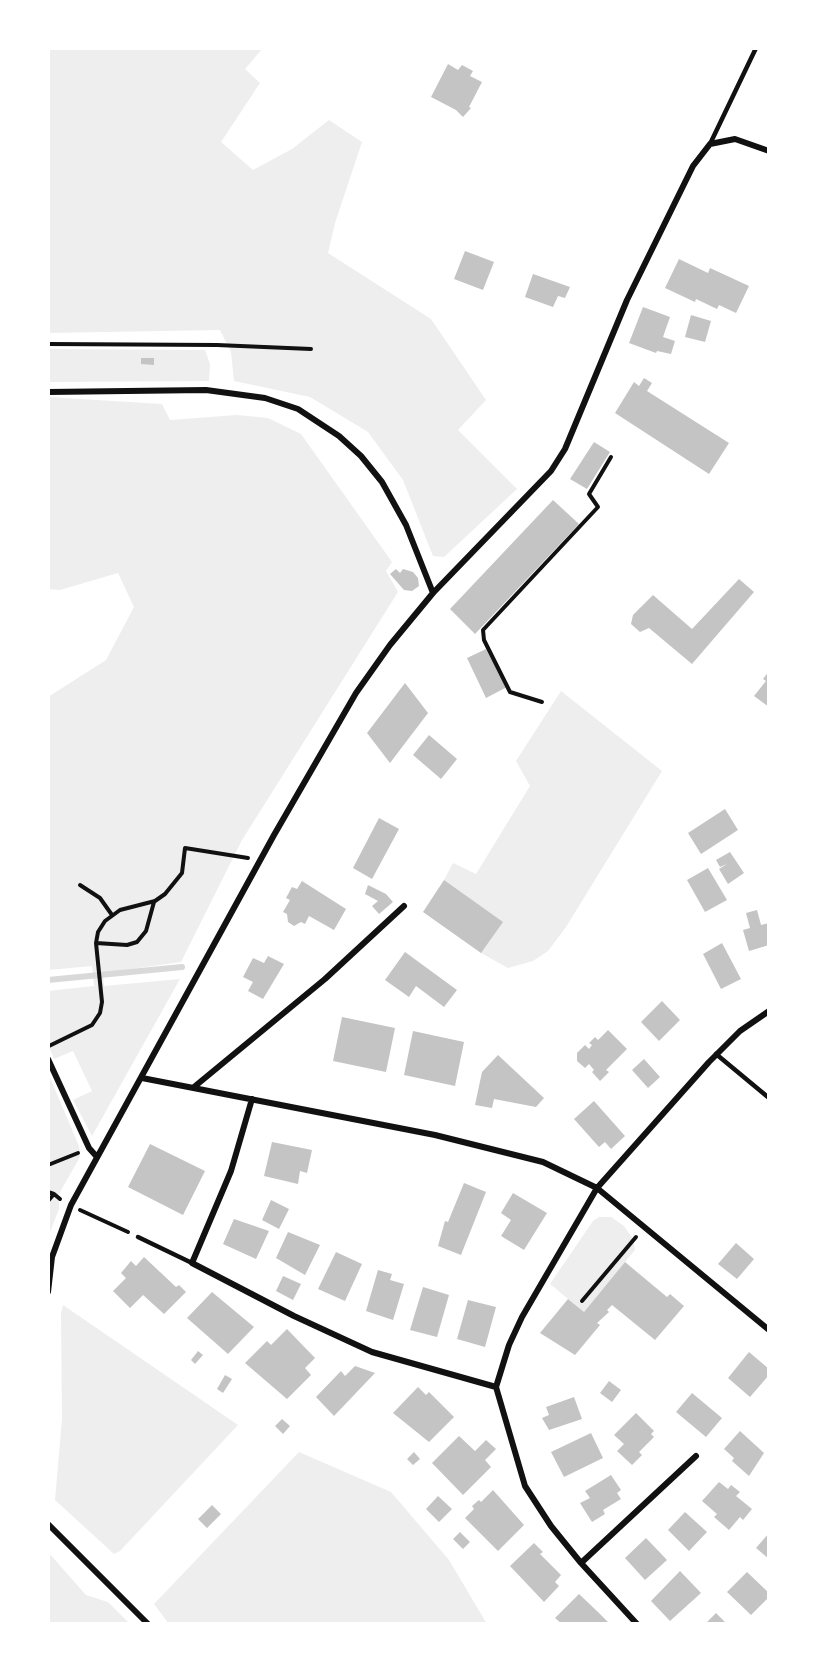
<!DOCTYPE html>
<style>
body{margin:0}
#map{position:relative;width:817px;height:1672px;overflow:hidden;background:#fff;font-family:"Exo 2",sans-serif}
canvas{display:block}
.frame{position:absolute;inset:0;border:50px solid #fff;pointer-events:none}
</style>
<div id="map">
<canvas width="817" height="1672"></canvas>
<div class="frame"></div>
</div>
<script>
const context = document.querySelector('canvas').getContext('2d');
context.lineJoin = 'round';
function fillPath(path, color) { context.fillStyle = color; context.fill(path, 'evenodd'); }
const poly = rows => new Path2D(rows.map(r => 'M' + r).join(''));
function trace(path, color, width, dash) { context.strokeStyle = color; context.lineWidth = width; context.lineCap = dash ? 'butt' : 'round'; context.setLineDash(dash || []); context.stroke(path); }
fillPath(poly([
 [48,48,263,48,245,69,260,83,221,142,253,170,292,149,329,120,362,142,335,223,328,253,431,319,486,400,458,430,517,489,444,557,433,556,403,480,368,432,310,397,234,381,231,352,220,330,48,333],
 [48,349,205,350,210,364,209,381,48,382],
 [48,397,162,404,170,420,237,415,268,418,301,434,392,562,386,571,398,592,242,840,181,962,103,973,104,986,180,979,92,1136,73,1100,92,1091,73,1051,54,1059,48,1044,48,991,94,986,92,966,48,970,48,697,106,660,134,607,118,573,60,590,48,589],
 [561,691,662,771,566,927,548,951,533,961,508,968,481,953,444,880,453,863,476,874,530,786,516,761],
 [48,1073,79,1146,80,1157,59,1194,59,1209,48,1237],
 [599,1217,611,1217,624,1226,633,1239,635,1250,584,1312,550,1284,593,1221],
 [63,1305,238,1425,120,1551,114,1554,55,1500,62,1419,61,1314],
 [299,1452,391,1492,449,1560,487,1624,169,1624,154,1604],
 [48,1552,86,1595,108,1602,130,1624,48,1624]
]), '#eee');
trace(poly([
 [48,980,182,967]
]), '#d9d9d9', 6);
fillPath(poly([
 [448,64,458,70,462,65,473,71,470,76,482,82,469,107,471,108,463,117,456,110,431,97],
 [465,251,494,262,483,290,454,279],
 [679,259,708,273,710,268,749,286,736,313,719,305,717,309,696,299,695,302,665,288],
 [533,274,570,287,565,298,558,296,553,307,525,297],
 [643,307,670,317,663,337,675,341,671,354,657,351,656,353,629,343],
 [691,315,711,321,705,342,685,337],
 [141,358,154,358,154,365,141,364],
 [644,378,652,383,647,391,729,443,709,474,615,413,634,382,639,386],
 [594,442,610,452,587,489,570,479],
 [553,500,579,524,475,634,450,609],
 [396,569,400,573,403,569,413,572,418,578,419,586,412,591,404,590,390,574],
 [739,579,754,592,692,664,649,628,640,632,631,624,633,615,653,595,692,629],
 [486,649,507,687,486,698,467,658],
 [769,671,769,707,754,696,766,681,763,679],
 [405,683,428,713,390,763,367,733],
 [429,735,457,759,441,779,413,755],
 [725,809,738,830,701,854,688,833],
 [379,818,399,829,372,879,353,868],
 [730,852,744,873,728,884,719,869,727,864,720,867,716,860],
 [708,868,727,900,705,912,687,880],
 [444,880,503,922,481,953,423,912],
 [302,881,346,909,334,930,309,916,305,924,301,922,294,926,288,922,287,914,283,912,290,900,286,898,292,887,297,889],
 [368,885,386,894,393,902,379,914,372,906,378,901,365,894],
 [757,910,761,925,769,923,769,945,749,951,743,930,750,928,746,913],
 [722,943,741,979,721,989,703,954],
 [405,952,457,990,444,1007,416,986,409,997,385,980],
 [268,956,284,964,263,999,248,991,253,982,243,977,253,958,264,963],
 [662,1001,680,1020,659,1041,641,1022],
 [342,1017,395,1028,386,1072,333,1061],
 [608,1030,627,1049,606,1070,609,1072,600,1081,592,1072,594,1070,589,1064,585,1068,577,1061,577,1053,585,1045,589,1049,592,1045,589,1043,595,1037,598,1040],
 [413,1031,464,1042,455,1086,404,1075],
 [498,1055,544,1098,536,1107,494,1099,492,1108,475,1105,482,1072],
 [644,1059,660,1077,648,1088,632,1070],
 [594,1101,625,1136,611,1149,605,1142,599,1147,574,1119],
 [272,1142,312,1150,307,1173,300,1171,298,1184,264,1176],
 [150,1144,205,1171,183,1215,128,1187],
 [464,1183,486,1192,461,1255,438,1246,445,1221,448,1222],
 [513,1193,547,1213,524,1250,501,1236,511,1220,501,1213],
 [271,1200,289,1209,279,1229,262,1220],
 [234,1219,269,1231,256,1259,223,1244],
 [288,1232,320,1245,305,1275,276,1258],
 [736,1243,754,1259,737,1279,718,1264],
 [336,1252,362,1264,345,1301,318,1289],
 [144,1257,176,1287,179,1285,186,1292,164,1314,143,1295,130,1308,113,1291,126,1278,121,1273,131,1261,136,1266],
 [625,1262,667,1297,670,1294,684,1306,655,1340,612,1305,607,1310,609,1312,597,1323,600,1325,575,1355,540,1333,568,1299,584,1312],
 [378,1270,392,1274,390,1280,404,1284,393,1320,366,1311],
 [283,1276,301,1284,293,1300,276,1291],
 [423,1287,449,1295,437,1337,410,1330],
 [212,1292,254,1327,228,1354,187,1318],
 [468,1300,496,1307,485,1347,457,1339],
 [287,1329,315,1358,305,1368,311,1375,287,1399,245,1363,267,1341,271,1345],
 [198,1351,203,1355,195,1364,191,1360],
 [749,1352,769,1369,769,1375,750,1397,728,1378],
 [355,1366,375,1373,334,1416,316,1397,341,1371,345,1376],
 [225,1375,232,1379,223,1393,217,1389],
 [609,1381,621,1390,612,1402,600,1393],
 [418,1387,426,1395,429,1392,454,1417,429,1442,393,1413],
 [692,1393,722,1418,706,1437,676,1412],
 [574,1397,582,1419,549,1430,542,1418,549,1415,546,1407],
 [636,1413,654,1431,651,1434,654,1437,639,1452,642,1455,632,1465,617,1451,624,1444,614,1435],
 [282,1419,290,1426,283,1434,275,1426],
 [740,1431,764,1453,749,1476,732,1461,734,1458,724,1449],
 [591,1433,603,1458,564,1477,551,1452],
 [459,1436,475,1451,486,1440,496,1449,485,1460,491,1467,463,1495,432,1463],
 [414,1452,420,1459,413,1465,407,1459],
 [611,1475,621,1490,617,1493,621,1499,603,1510,605,1514,592,1522,580,1503,590,1498,585,1491],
 [719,1482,728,1489,731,1485,740,1492,736,1496,752,1509,743,1520,740,1517,729,1530,714,1517,717,1514,702,1501],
 [493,1490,524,1525,498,1551,465,1518,474,1509,472,1506,479,1500,481,1502],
 [438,1496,452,1509,439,1522,426,1509],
 [212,1505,221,1514,207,1528,198,1519],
 [685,1512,707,1532,689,1551,668,1530],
 [460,1532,470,1542,463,1549,453,1539],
 [769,1533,769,1559,756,1548],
 [646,1538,667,1560,645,1580,625,1558],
 [534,1543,543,1552,540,1554,561,1575,555,1582,559,1586,544,1602,510,1566],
 [680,1571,701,1593,670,1621,651,1601],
 [747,1572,769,1593,769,1597,751,1615,727,1592],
 [579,1594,599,1613,610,1624,562,1624,555,1618],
 [716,1613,727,1624,705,1624]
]), '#c4c4c4');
trace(poly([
 [48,344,217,345,311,349],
 [542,702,510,692,484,640,483,630,598,507,589,494,611,457],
 [80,885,100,898,112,915],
 [96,943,127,945,137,942,146,931,154,902],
 [49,1046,92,1025,100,1013,102,1002,96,943,98,932,105,921,120,910,155,901,165,894,182,873,185,848,248,858],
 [48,1165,78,1153],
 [48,1192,54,1194],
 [48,1201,54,1194,60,1199],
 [80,1210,128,1232],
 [582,1301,636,1237]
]), '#111', 4);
trace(poly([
 [710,144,756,48],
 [716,1054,769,1098],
 [138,1237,192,1263]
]), '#111', 4.5);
trace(poly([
 [48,392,206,390,265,398,298,409,339,436,361,456,382,482,406,525,433,593],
 [48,1059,89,1148,97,1157],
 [142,1078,435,1135,543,1162,597,1188,769,1330],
 [194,1087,325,979,404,906],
 [252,1099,231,1171,192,1263,294,1316,372,1352,496,1387],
 [48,1292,52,1257,71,1205,274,835,356,693,390,645,433,593,551,471,565,449,627,300,693,166,710,144,735,139,769,151],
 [48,1524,148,1624],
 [581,1563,696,1456],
 [637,1624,581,1563,551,1526,525,1486,496,1387,509,1345,522,1317,597,1188,709,1062,740,1031,769,1011]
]), '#111', 6);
</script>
